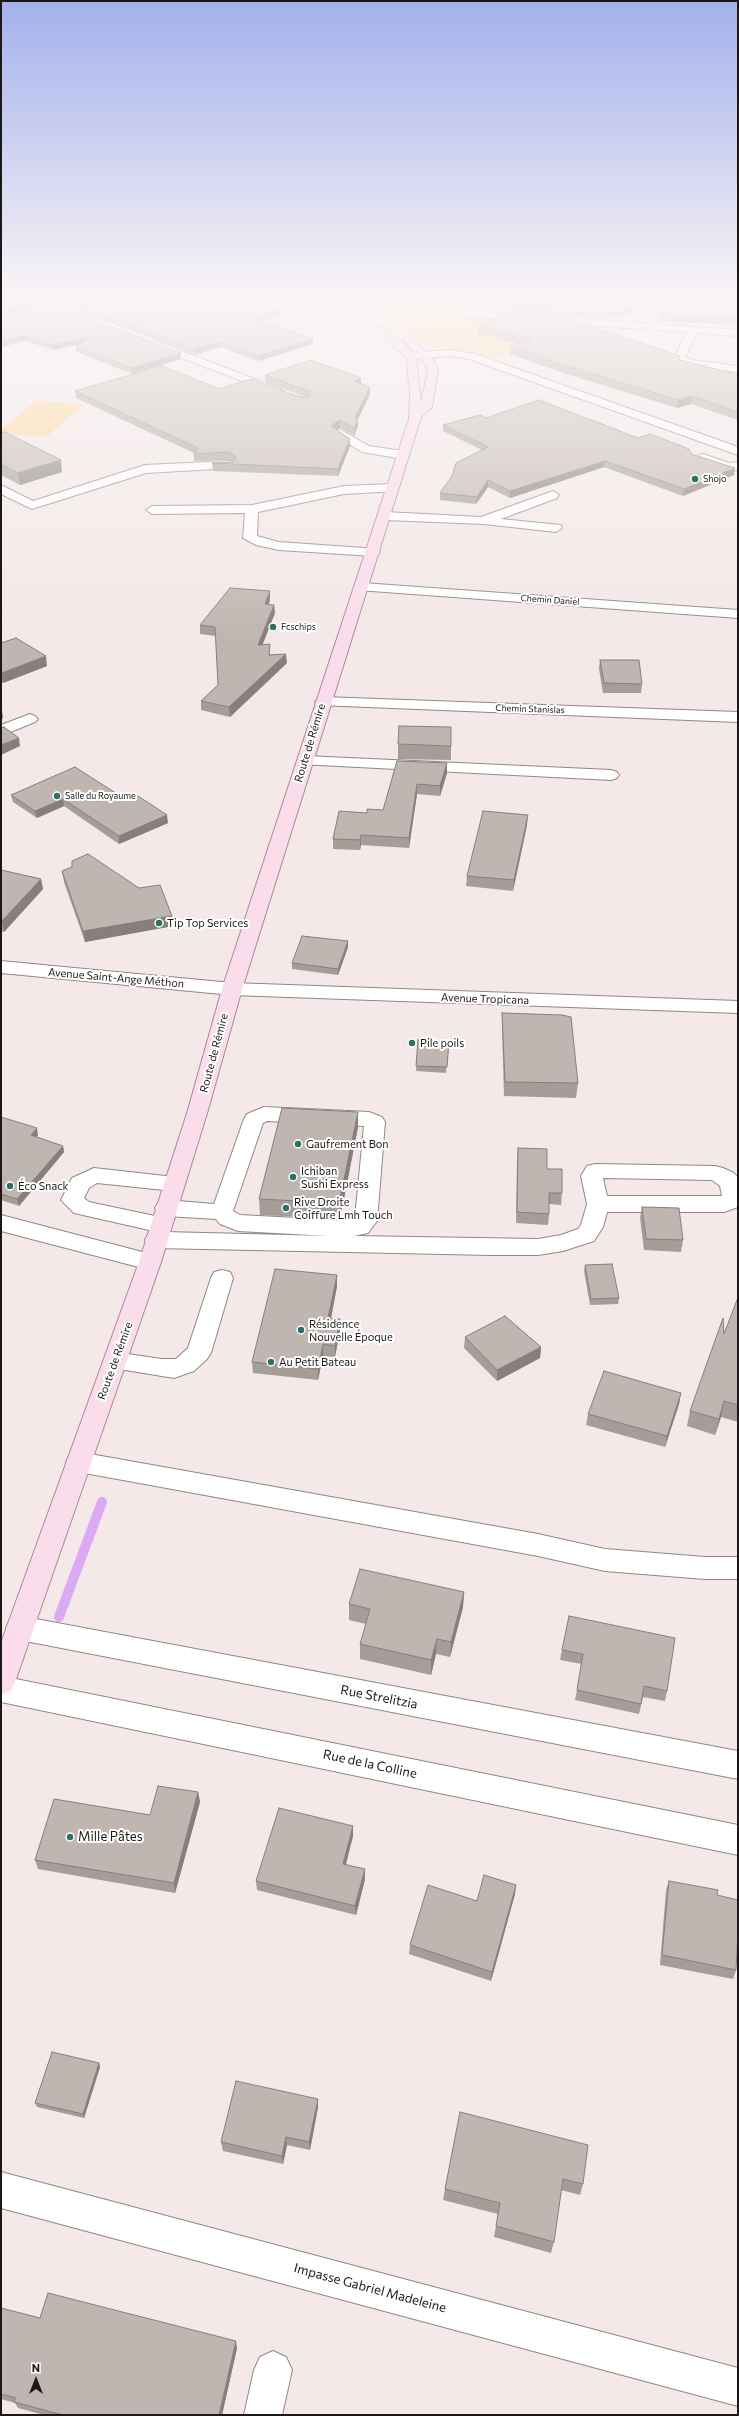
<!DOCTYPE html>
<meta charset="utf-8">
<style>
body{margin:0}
#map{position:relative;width:739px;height:2416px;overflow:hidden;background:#f4e8e8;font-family:Commissioner,sans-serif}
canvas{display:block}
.frame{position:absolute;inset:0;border:2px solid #1c1818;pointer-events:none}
.north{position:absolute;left:16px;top:2360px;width:40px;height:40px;-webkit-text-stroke:3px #fff;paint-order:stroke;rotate:0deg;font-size:11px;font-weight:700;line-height:16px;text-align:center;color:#1c1818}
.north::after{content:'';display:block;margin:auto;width:14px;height:18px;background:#1c1818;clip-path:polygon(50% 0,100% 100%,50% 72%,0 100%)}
</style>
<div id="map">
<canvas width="739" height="2416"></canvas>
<div class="frame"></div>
<div class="north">N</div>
</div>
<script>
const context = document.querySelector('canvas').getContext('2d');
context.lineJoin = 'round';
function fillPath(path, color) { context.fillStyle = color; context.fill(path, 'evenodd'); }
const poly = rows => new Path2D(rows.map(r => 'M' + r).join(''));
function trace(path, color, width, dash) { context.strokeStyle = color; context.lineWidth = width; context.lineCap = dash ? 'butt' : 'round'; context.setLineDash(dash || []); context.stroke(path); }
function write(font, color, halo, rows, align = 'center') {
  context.font = font + ' Commissioner,sans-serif'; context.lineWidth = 4; context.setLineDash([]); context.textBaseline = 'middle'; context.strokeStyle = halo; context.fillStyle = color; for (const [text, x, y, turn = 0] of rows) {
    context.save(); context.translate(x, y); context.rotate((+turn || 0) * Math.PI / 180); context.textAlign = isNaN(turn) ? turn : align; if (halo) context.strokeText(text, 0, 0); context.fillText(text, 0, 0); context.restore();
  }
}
fillPath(poly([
 [391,311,522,321,539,342,492,358,466,350,440,349,431,346,378,317,379,314],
 [37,400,83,405,46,437,1,433,1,430]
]), '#fcd589');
trace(poly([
 [59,1617,102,1502]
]), '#dcaaf2', 10);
const minor = poly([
 [654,300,665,300,630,322,738,330,738,336,697,333,685,357,693,360,738,366,738,372,691,366,675,360,674,358,687,332,351,309,330,311,325,308,330,305,351,303,617,321,654,300],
 [56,303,121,327,122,329,121,331,113,331,52,308,51,306,56,303],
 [152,340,281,389,283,391,277,394,273,393,148,345,148,341,152,340],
 [450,350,475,354,738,447,738,455,469,359,450,356,411,359,406,356,411,353,450,350],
 [339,429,369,446,403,451,409,455,403,459,362,452,335,435,333,433,335,431,339,429],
 [703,454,729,463,738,462,738,470,728,471,699,461,697,458,699,455,703,454],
 [229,461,235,465,233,468,146,473,32,509,1,494,1,485,33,501,145,465,229,461],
 [392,484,398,488,396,491,344,494,258,512,257,536,279,542,378,549,380,552,378,555,373,556,279,550,256,545,243,538,245,513,152,514,146,510,152,506,252,505,344,486,392,484],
 [553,491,559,495,557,498,501,519,561,525,562,528,556,532,484,524,385,520,379,516,385,512,481,517,553,491],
 [363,583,738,610,738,618,358,590,356,587,358,584,363,583],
 [323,697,738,712,738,722,318,705,315,702,318,699,323,697],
 [30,714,35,716,38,719,35,722,1,736,1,725,30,714],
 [305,756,611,770,617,772,619,775,617,778,611,780,299,764,297,761,299,758,305,756],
 [1,961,232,983,738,1001,738,1013,232,995,1,973,1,961],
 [264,1107,369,1112,382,1117,385,1122,377,1221,368,1233,354,1236,538,1239,561,1235,578,1229,581,1225,587,1204,581,1176,587,1166,595,1164,715,1166,723,1168,734,1173,738,1178,738,1207,724,1212,607,1212,603,1227,594,1241,563,1251,538,1255,491,1255,156,1248,148,1246,145,1240,148,1234,158,1232,74,1213,61,1200,72,1178,94,1168,174,1177,182,1179,185,1184,182,1189,174,1191,97,1183,89,1188,84,1198,89,1202,169,1219,172,1225,169,1231,163,1232,329,1236,238,1231,220,1224,216,1219,166,1216,158,1213,155,1208,158,1203,166,1200,214,1204,244,1119,247,1114,264,1107],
 [267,1121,364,1126,355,1218,353,1221,240,1215,233,1211,263,1123,267,1121],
 [603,1178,712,1180,720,1186,722,1196,607,1196,603,1178],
 [1,1215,150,1254,158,1256,161,1262,158,1268,150,1270,1,1231,1,1215],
 [222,1270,230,1272,233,1278,211,1353,207,1359,194,1371,174,1378,107,1367,103,1361,107,1355,115,1352,161,1359,176,1359,188,1348,211,1278,214,1272,222,1270],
 [79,1452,538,1534,605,1549,705,1557,738,1557,738,1579,705,1579,605,1571,538,1556,79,1472,70,1469,66,1462,70,1455,79,1452],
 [20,1616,738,1751,738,1779,20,1640,10,1636,6,1628,10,1620,20,1616],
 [1,1676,738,1825,738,1855,1,1702,1,1676],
 [1,2172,738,2368,738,2406,1,2208,1,2172],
 [273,2351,286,2357,292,2370,282,2415,244,2415,254,2370,260,2357,273,2351]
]);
const major = poly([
 [302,300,315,300,384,329,405,344,416,356,421,402,428,371,425,364,402,338,407,335,411,336,434,361,438,371,432,407,421,417,242,989,208,1110,161,1262,15,1682,11,1691,1,1695,1,1643,139,1262,188,1110,222,989,409,419,410,392,406,357,376,333,302,300]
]);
trace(minor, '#928787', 2);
trace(major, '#aa8898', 2);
fillPath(minor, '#fff');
fillPath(major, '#fadceb');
fillPath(poly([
 [375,300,627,300,637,308,619,318,482,310],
 [738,300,738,325,658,321,659,315],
 [68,301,282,310,282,315,263,321,313,344,258,361,220,347,195,355,69,306],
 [1,320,181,359,132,374,77,352,76,347,79,345,53,350,25,341],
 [478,325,679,360,738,375,738,420,691,404,677,408,560,372,510,354,511,346,519,344,478,333],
 [265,375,361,383,370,394,358,420,358,426,354,436,340,428,337,430,350,439,350,446,338,476,213,471,212,463,233,462,229,460,194,461,194,453,76,398,75,391,219,389,306,397,265,382],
 [486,418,638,438,691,454,734,475,683,496,604,467,510,498,488,487,476,504,440,500,440,493,482,450,443,431,443,425],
 [1,433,62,472,20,485,1,475],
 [270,600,269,604,274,605,275,613,262,644,270,654,287,663,230,717,201,710,201,701,218,685,216,636,200,634,200,625],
 [1,643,47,666,3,683,1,681],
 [600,660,642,684,641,693,603,693,599,669],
 [398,744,451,746,451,760,398,759],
 [397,761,447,773,440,796,417,794,409,848,361,845,360,850,333,849,333,839,383,810],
 [11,795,125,799,168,823,119,844,64,806,37,818,13,802],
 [527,825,513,891,466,886,467,876],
 [72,867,172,916,173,926,85,942,64,882,62,871],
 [1,870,41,879,43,889,4,932,1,931],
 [348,941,348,947,338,975,292,969,292,963],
 [502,1013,578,1083,576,1098,504,1096,502,1027],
 [418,1040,449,1042,446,1073,416,1071],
 [1,1117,38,1135,36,1137,63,1146,64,1152,19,1206,1,1200],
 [358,1127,340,1219,260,1215,259,1199],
 [518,1148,547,1169,562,1193,561,1205,549,1204,549,1214,548,1225,516,1223,517,1159],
 [642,1207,683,1240,681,1252,644,1250,640,1218],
 [585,1265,619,1298,618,1304,590,1305,584,1271],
 [337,1275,337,1286,331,1318,340,1330,335,1357,323,1356,318,1380,253,1373,252,1362],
 [738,1300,738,1422,721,1417,715,1435,687,1426,690,1411,724,1334],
 [465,1337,541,1347,540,1358,497,1381,464,1348],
 [681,1393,679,1404,665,1447,586,1425,588,1414],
 [464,1592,463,1607,450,1657,436,1654,431,1675,360,1659,360,1644,366,1624,349,1620,349,1604],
 [569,1616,667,1691,665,1701,643,1697,639,1714,575,1700,582,1664,560,1660,562,1650],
 [198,1792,200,1802,175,1893,38,1869,35,1860,150,1815],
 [353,1826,353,1836,346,1865,365,1879,356,1915,257,1890,256,1881],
 [669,1881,717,1895,736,1970,733,1979,660,1965,666,1890],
 [516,1885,515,1894,491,1981,409,1954,410,1945,477,1901],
 [99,2063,100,2067,84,2118,37,2107,35,2103],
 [318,2107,310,2150,287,2145,283,2164,223,2151,221,2142],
 [460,2112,583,2184,580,2195,561,2190,554,2242,551,2253,494,2237,498,2214,443,2200,445,2189],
 [1,2308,40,2318,237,2348,222,2415,44,2415,18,2408,15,2403,1,2399]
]), '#a49d98');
fillPath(poly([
 [46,300,67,300,1,317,1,311],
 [637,303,637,308,619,318,619,313],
 [282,310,282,315,255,323,255,318],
 [25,335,25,341,1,347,1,342],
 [90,337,90,342,53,350,52,345],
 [313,339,313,344,258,361,257,356],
 [220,342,220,347,195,355,195,349],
 [181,353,181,359,132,374,132,368],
 [361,378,361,385,354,381],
 [370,387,370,394,358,419,358,426,354,436,355,418],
 [692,396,691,404,677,408,678,400],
 [340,420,340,428,332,433,331,426],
 [350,439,350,446,338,476,338,469],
 [61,460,62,472,20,485,18,473],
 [605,461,604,467,510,498,510,491],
 [735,468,734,475,683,496,684,489],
 [488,480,488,487,476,504,477,497],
 [270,591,270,600,265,613,265,604],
 [274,605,275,613,259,654,258,645],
 [286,654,287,663,230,717,229,707],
 [46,656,47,666,3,683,2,673],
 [1,710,2,710,3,718,1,719],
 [19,738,20,746,1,755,1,745],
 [447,763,447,773,440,796,440,786],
 [417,784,417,794,409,848,409,838],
 [63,799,64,806,37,818,35,811],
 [167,815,168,823,119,844,119,836],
 [528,815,527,825,513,891,514,880],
 [361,835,361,845,360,850,360,840],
 [41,879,43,889,4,932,2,921],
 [172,916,173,926,85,942,83,931],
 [348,941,348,947,338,975,338,969],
 [358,1112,358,1127,340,1219,339,1203],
 [37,1128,38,1135,32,1142,31,1135],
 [63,1146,64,1152,19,1206,17,1199],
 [337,1275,337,1286,329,1329,328,1318],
 [340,1319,340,1330,335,1357,335,1346],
 [323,1344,323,1356,318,1380,318,1369],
 [541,1347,540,1358,497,1381,497,1370],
 [681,1393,679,1404,665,1447,667,1436],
 [724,1401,721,1417,715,1435,719,1419],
 [464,1592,463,1607,450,1657,451,1642],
 [437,1639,436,1654,431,1675,431,1660],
 [198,1792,200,1802,175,1893,174,1883],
 [353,1826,353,1836,343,1874,343,1864],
 [365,1869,365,1879,356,1915,355,1906],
 [516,1885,515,1894,491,1981,492,1972],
 [99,2063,100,2067,84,2118,83,2114],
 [318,2099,318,2107,310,2150,309,2142],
 [286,2137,287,2145,283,2164,282,2156],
 [236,2341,237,2348,222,2415,219,2415]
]), '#867f7c');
const building = poly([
 [1,300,46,300,1,311,1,300],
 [70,300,252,300,282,310,255,318,313,339,257,356,220,342,195,349,68,301,70,300],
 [423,300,627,300,637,303,619,313,483,305,423,300],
 [689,300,738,300,738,319,659,315,689,300],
 [54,305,181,353,132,368,76,347,90,337,52,345,25,335,1,342,1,320,54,305],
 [506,313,564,317,680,356,679,360,728,372,738,375,738,412,692,396,678,400,560,364,511,346,533,339,478,325,506,313],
 [311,360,361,378,354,381,370,387,355,418,358,419,354,428,340,420,331,426,350,439,338,469,212,463,233,462,236,457,229,452,194,454,198,448,75,391,162,366,219,389,251,379,300,397,309,397,311,392,265,375,311,360],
 [539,400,638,438,650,434,689,449,691,454,735,468,684,489,605,461,510,491,488,480,477,497,440,493,452,476,456,463,488,447,443,425,480,415,486,418,539,400],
 [5,432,61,460,18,473,1,464,1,433,5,432],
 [230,588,270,591,265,604,274,605,258,645,270,644,269,655,286,654,229,707,201,701,218,685,215,627,200,625,230,588],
 [16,638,46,656,2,673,1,673,1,643,16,638],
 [600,660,639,660,642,684,604,683,600,660],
 [399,726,451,727,451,746,398,744,399,726],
 [4,727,19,738,1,745,1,728,4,727],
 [397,761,447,763,440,786,417,784,409,838,361,835,360,840,333,839,339,811,367,813,367,809,383,810,397,761],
 [75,767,125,799,135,794,167,815,119,836,63,799,35,811,11,795,75,767],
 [483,811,528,815,514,880,467,876,483,811],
 [88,854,139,888,160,885,172,916,83,931,62,871,72,867,72,861,88,854],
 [1,870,41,879,2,921,1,921,1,870],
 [302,936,348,941,338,969,292,963,302,936],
 [502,1013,562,1015,571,1017,578,1083,505,1082,502,1013],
 [418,1040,449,1042,447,1067,416,1066,418,1040],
 [282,1108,358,1112,339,1203,259,1199,282,1108],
 [1,1117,37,1128,31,1135,63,1146,17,1199,1,1194,1,1117],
 [518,1148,547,1149,547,1169,562,1169,562,1193,549,1193,549,1214,517,1212,518,1148],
 [642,1207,679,1208,683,1240,646,1239,642,1207],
 [612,1264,619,1298,591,1299,585,1265,612,1264],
 [275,1269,337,1275,328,1318,340,1319,335,1346,323,1344,318,1369,252,1362,275,1269],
 [737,1300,738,1300,738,1405,724,1401,719,1419,690,1411,723,1318,724,1334,737,1300],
 [505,1316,541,1347,497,1370,465,1337,505,1316],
 [604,1371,681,1393,667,1436,588,1414,604,1371],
 [360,1569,464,1592,451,1642,437,1639,431,1660,360,1644,370,1609,349,1604,360,1569],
 [569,1616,675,1638,667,1691,644,1686,641,1704,577,1690,583,1654,562,1650,569,1616],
 [158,1786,198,1792,174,1883,35,1860,54,1799,150,1815,158,1786],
 [279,1808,353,1826,343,1864,365,1869,355,1906,256,1881,279,1808],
 [484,1875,516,1885,492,1972,410,1945,428,1885,477,1901,484,1875],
 [669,1881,718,1890,717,1895,738,1900,738,1931,736,1970,662,1955,669,1881],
 [52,2052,99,2063,83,2114,35,2103,52,2052],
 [236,2081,318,2099,309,2142,286,2137,282,2156,221,2142,236,2081],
 [460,2112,588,2145,583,2184,563,2179,554,2242,496,2226,500,2203,445,2189,460,2112],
 [48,2293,236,2341,219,2415,63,2415,14,2402,16,2398,1,2394,1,2308,40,2318,48,2293]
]);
fillPath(building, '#bfb6b1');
trace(building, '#867f7c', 1);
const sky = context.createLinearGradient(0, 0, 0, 638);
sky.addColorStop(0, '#a3b0ec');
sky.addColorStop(0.47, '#faf5f5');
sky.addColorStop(1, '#faf5f500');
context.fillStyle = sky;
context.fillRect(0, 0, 739, 638);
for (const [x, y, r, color] of [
 [695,479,4,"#2d7266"],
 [273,627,4,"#2d7266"],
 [57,796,4,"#2d7266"],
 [159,923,4,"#2d7266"],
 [412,1043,4,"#2d7266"],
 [298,1144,4,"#2d7266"],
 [293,1177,4,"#2d7266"],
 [10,1186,4,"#2d7266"],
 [286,1208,4,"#2d7266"],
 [301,1330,4,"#2d7266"],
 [271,1362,4,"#2d7266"],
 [70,1837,4,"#2d7266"]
]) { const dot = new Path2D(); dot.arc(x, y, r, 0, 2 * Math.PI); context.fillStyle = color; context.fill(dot); trace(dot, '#fff', 1.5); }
write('9px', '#1c1818', '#fff', [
 ["Shojo",703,479],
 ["Fcschips",281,627],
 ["Salle du Royaume",65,796]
], 'left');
write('9px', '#1c1818', '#fff', [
 ["Chemin Daniel",550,600,4],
 ["Chemin Stanislas",530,709,2]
]);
write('11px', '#1c1818', '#fff', [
 ["Route de Rémire",310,743,-73],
 ["Avenue Saint-Ange Méthon",116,978,5],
 ["Avenue Tropicana",485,999,2],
 ["Route de Rémire",214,1053,-75],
 ["Route de Rémire",115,1361,-70]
]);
write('11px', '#1c1818', '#fff', [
 ["Tip Top Services",167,923],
 ["Pile poils",420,1043],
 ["Gaufrement Bon",306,1144],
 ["Ichiban",301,1171],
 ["Sushi Express",301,1184],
 ["Éco Snack",18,1186],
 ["Rive Droite",294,1202],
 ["Coiffure Lmh Touch",294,1215],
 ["Résidence",309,1324],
 ["Nouvelle Époque",309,1337],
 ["Au Petit Bateau",279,1362]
], 'left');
write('13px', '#1c1818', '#fff', [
 ["Rue Strelitzia",379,1697,11],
 ["Rue de la Colline",370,1764,12],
 ["Impasse Gabriel Madeleine",370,2288,15]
]);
write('13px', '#1c1818', '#fff', [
 ["Mille Pâtes",78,1837]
], 'left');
</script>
